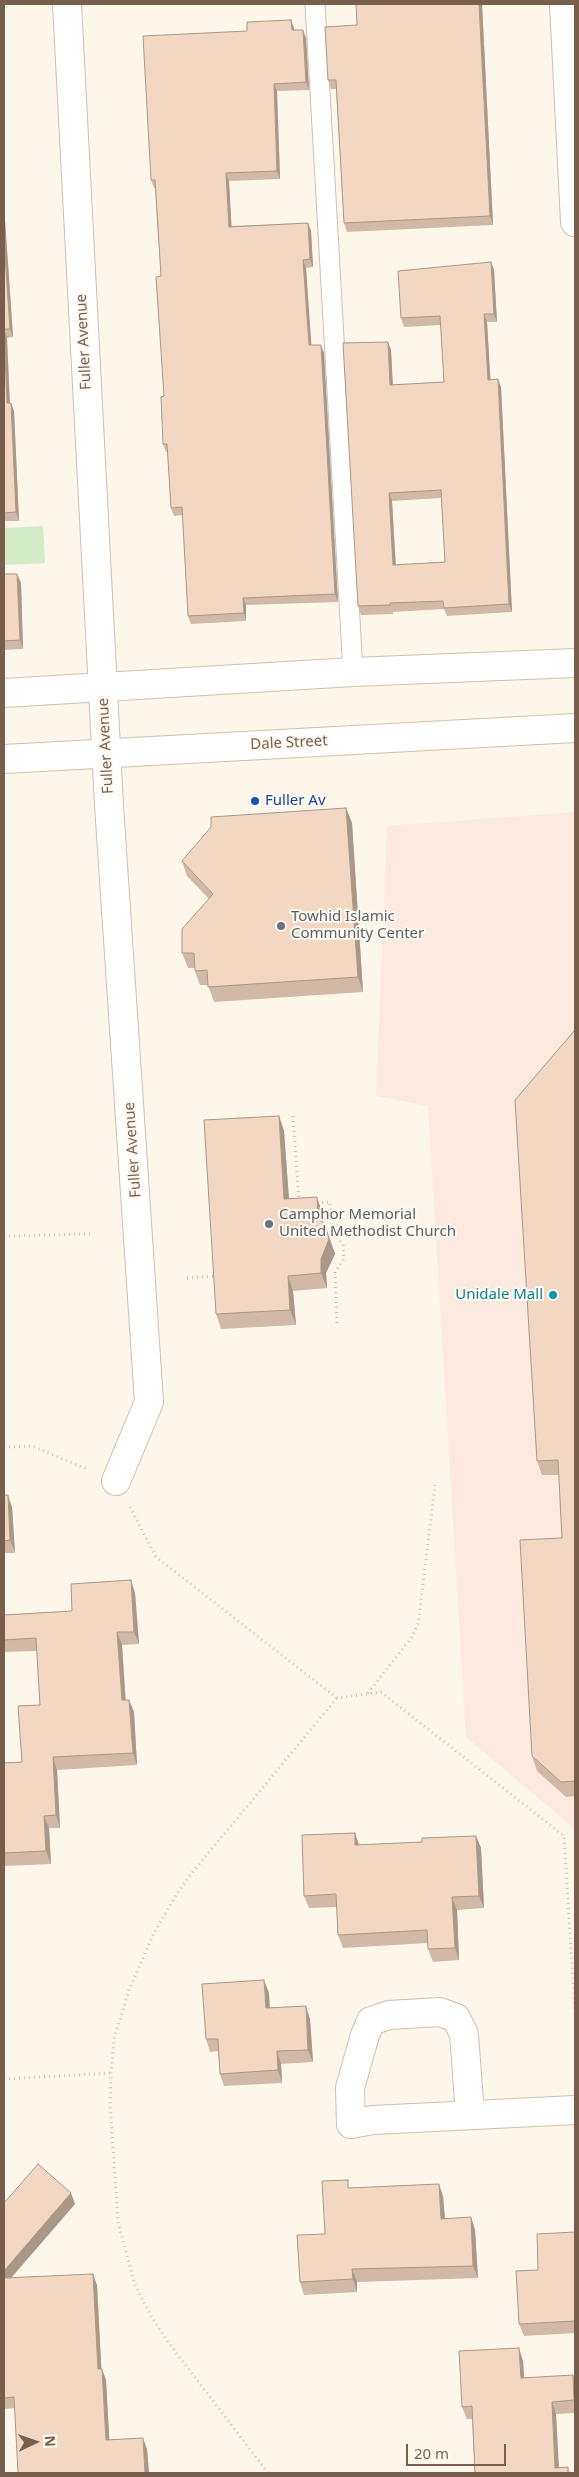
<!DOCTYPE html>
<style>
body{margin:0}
#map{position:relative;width:579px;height:2477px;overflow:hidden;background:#fcf7ea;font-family:"Noto Sans",sans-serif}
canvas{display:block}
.frame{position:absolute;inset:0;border:5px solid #785f4d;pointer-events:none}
.north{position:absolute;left:10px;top:2417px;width:50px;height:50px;-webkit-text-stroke:4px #fffaf1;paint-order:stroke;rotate:87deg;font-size:14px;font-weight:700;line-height:20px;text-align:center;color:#785f4d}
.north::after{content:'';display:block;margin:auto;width:18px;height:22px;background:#785f4d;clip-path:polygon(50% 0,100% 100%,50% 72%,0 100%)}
.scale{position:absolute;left:406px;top:2444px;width:100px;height:22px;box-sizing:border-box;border:2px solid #785f4d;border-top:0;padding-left:6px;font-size:15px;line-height:18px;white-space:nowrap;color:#785f4d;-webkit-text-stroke:4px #fffaf1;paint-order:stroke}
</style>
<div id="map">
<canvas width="579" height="2477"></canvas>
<div class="frame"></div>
<div class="north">N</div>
<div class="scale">20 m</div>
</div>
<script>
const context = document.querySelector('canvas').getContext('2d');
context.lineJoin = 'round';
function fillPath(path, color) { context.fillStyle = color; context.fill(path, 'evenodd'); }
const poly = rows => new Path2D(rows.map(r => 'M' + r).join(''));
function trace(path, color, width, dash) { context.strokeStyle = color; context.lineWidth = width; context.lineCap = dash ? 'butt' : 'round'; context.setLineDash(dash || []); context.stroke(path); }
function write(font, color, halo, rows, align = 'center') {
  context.font = font + ' "Noto Sans",sans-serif'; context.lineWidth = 4; context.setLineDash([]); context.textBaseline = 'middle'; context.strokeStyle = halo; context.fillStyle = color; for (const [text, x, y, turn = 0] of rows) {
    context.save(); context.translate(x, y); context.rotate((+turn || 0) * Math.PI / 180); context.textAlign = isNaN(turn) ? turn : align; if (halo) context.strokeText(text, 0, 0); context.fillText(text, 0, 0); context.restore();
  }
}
fillPath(poly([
 [575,812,575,1829,466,1737,428,1106,376,1096,387,826]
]), '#fce9df');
fillPath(poly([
 [43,526,45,563,4,565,4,528]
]), '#d4ebc8');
const service = poly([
 [315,4,353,672]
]);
const minor = poly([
 [67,4,109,805,149,1402,116,1481],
 [564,4,575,222],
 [470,2115,464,2034,456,2018,440,2012,389,2015,371,2021,365,2035,350,2088,351,2124,373,2120,575,2110]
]);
const secondary = poly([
 [4,693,353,672,575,663],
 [4,759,575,728]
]);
trace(service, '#cfbfaf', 21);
trace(minor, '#cfbfaf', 30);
trace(secondary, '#d2c0ad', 30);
trace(poly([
 [293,1116,299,1200],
 [317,1203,330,1202,332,1232,343,1245,344,1259,335,1272,337,1324],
 [4,1236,90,1234],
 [187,1278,216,1276],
 [4,1447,32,1446,89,1470],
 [130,1507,156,1557,337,1698,381,1692,564,1836,575,2012],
 [368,1693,412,1637,418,1624,435,1485],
 [4,2079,111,2073],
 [268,2473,168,2342,152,2318,135,2285,118,2222,110,2104,111,2073,114,2039,129,1990,153,1935,176,1895,191,1874,337,1698]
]), '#d7bba4', 3, [1, 4]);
trace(service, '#fff', 19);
trace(minor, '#fff', 28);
trace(secondary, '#fff', 28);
fillPath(poly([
 [482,4,493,225,347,232,344,223,336,89,331,89,328,80,357,25],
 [294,28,294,30,306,38,309,90,277,91,280,179,229,181,231,226,308,223,311,231,313,267,306,268,311,345,324,353,338,602,246,605,246,621,191,624,188,616,183,515,174,516,171,508,168,452,166,452,163,444,164,396,161,276,155,188,154,188,151,180],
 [4,205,13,337,7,338,10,403,11,403,14,411,19,521,4,521],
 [491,262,494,270,497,322,487,322,490,379,501,387,512,612,447,616,444,609,393,612,393,614,361,615,358,606,388,342,391,350,393,385,444,382,441,325,404,327,401,318],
 [441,498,445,562,396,565,392,501],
 [4,574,17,574,21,583,23,649,4,650],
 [346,808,352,823,363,992,214,1002,208,985,200,985,195,971,195,968,188,968,182,953,209,899,187,876,182,861],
 [575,1030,575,1796,566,1797,537,1771,532,1756,562,1538,559,1475,542,1475,537,1461],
 [279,1116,284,1131,289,1199,322,1212,323,1222,325,1225,335,1254,326,1273,327,1288,293,1291,296,1325,221,1329,216,1314],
 [4,1495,12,1507,15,1553,4,1553],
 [135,1593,139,1644,122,1645,126,1700,129,1700,134,1712,137,1765,57,1770,60,1828,49,1828,51,1864,4,1866,4,1763,22,1762,40,1705,37,1651,4,1652,4,1615,72,1611],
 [355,1833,359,1845,422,1842,476,1836,481,1848,484,1908,457,1910,459,1960,433,1962,428,1949,428,1943,343,1948,338,1935,337,1907,309,1908,304,1896],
 [269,1993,270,2008,310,2019,313,2062,281,2064,282,2083,224,2086,220,2074,218,2051,210,2052,206,2039],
 [351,2188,443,2196,445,2219,471,2217,475,2230,478,2278,357,2282,357,2292,304,2295,300,2282],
 [4,2203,75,2204,11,2278,97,2285,101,2369,106,2380,109,2440,147,2449,149,2473,15,2408,4,2409],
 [575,2232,575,2333,524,2336,519,2324,538,2270],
 [523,2361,524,2378,575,2381,575,2413,556,2414,559,2467,568,2467,570,2473,462,2473,475,2473,472,2419,467,2419,462,2407]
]), '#d0baa7');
fillPath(poly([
 [479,4,482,4,493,225,490,216],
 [291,20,294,28,294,38,292,30],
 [303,30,306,38,309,90,306,82],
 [274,84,277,91,280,179,277,171],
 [226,173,229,181,232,234,229,227],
 [4,205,13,337,10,329,4,239],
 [308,223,311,231,313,267,310,259],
 [303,260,306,268,312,353,309,345],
 [491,262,494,270,497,322,494,314],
 [484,314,487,322,491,388,488,380],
 [4,329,7,338,10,411,7,403],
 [388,342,391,350,393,393,390,385],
 [321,345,324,353,338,602,335,594],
 [498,379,501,387,512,612,509,604],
 [11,403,14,411,19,521,16,512],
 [389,493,392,501,396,573,393,565],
 [17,574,21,583,23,649,20,640],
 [243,598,246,605,246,621,244,613],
 [346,808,352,823,363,992,358,977],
 [279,1116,284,1131,290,1214,284,1199],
 [317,1197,322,1212,323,1232,318,1217],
 [325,1225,335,1254,326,1273,327,1288,321,1273,321,1259],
 [288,1276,293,1291,296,1325,290,1310],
 [8,1495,12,1507,15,1553,10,1540],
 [131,1580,135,1593,139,1644,134,1632],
 [117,1632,122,1645,126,1713,122,1700],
 [129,1700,134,1712,137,1765,133,1753],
 [53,1757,57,1770,60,1828,56,1815],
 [44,1816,49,1828,51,1864,46,1851],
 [355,1833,359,1845,355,1845],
 [476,1836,481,1848,484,1908,479,1896],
 [452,1897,457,1910,459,1960,455,1948],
 [264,1980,269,1993,270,2021,266,2008],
 [306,2006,310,2019,313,2062,308,2050],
 [277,2051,281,2064,282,2083,278,2070],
 [439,2184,443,2196,446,2231,441,2219],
 [71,2193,75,2204,4,2286,4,2271],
 [471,2217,475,2230,478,2278,473,2266],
 [352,2269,357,2282,357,2292,353,2279],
 [93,2274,97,2285,102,2380,98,2369],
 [519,2348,523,2361,525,2390,521,2378],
 [102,2369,106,2380,110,2451,106,2440],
 [573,2375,575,2381,575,2403,574,2400],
 [552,2402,556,2414,559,2473,555,2468],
 [143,2438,147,2449,149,2473,145,2473]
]), '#a99788');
const building = poly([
 [356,4,479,4,490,216,344,223,336,80,328,80,325,27,357,25,356,4],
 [291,20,292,30,303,30,306,82,274,84,277,171,226,173,229,227,308,223,310,259,303,260,309,345,321,345,335,594,243,598,244,613,188,616,182,507,171,508,167,444,163,444,161,397,164,396,156,277,161,276,155,180,151,180,143,36,247,31,247,22,291,20],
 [4,239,10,329,4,329,7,403,11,403,16,512,4,513,4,239],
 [491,262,494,314,484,314,488,380,498,379,509,604,444,608,443,601,390,603,390,605,358,606,343,343,388,342,390,385,444,382,440,316,401,318,398,271,491,262],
 [441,490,445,562,393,565,389,493,441,490],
 [4,574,17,574,20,640,4,641,4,574],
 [346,808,358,977,208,987,207,970,195,971,194,953,182,953,182,929,213,894,182,861,211,827,211,817,346,808],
 [575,1030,575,1781,561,1782,532,1756,520,1540,562,1538,558,1460,537,1461,515,1100,575,1030],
 [279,1116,284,1199,317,1197,318,1217,325,1225,329,1239,321,1259,321,1273,288,1276,290,1310,216,1314,204,1120,279,1116],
 [4,1495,8,1495,10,1540,4,1541,4,1495],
 [131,1580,134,1632,117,1632,122,1700,129,1700,133,1753,53,1757,56,1815,44,1816,46,1851,4,1853,4,1763,22,1762,18,1706,40,1705,36,1638,4,1640,4,1615,72,1611,71,1584,131,1580],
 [355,1833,355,1845,422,1842,422,1838,476,1836,479,1896,452,1897,455,1948,428,1949,427,1930,338,1935,336,1894,304,1896,302,1835,355,1833],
 [264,1980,266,2008,306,2006,308,2050,277,2051,278,2070,220,2074,218,2039,206,2039,202,1984,264,1980],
 [38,2164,71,2193,4,2271,4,2203,38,2164],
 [348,2180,348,2188,439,2184,441,2219,471,2217,473,2266,352,2269,353,2279,300,2282,297,2235,325,2234,322,2181,348,2180],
 [575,2232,575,2321,519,2324,516,2271,538,2270,537,2234,575,2232],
 [93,2274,98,2369,102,2369,106,2440,143,2438,145,2473,18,2473,14,2397,4,2398,4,2278,93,2274],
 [519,2348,521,2378,573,2375,574,2400,552,2402,555,2468,568,2467,568,2473,462,2473,475,2473,472,2406,462,2407,459,2351,519,2348]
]);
fillPath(building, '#f2d8c2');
trace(building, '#a99788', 1);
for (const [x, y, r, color] of [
 [255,801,5,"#1a4fb4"],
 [281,926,5,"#6b7280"],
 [269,1224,5,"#6b7280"],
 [553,1295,5,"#0f9aa8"]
]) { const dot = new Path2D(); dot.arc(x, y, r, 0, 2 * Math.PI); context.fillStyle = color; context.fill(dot); trace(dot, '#fffaf1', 2); }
write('15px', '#785f4d', '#fffaf1', [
 ["Fuller Avenue",84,342,-93],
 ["Dale Street",289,743,-3],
 ["Fuller Avenue",106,746,-93],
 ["Fuller Avenue",133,1150,-94]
]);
write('15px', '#164399', '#fffaf1', [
 ["Fuller Av",265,801]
], 'left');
write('15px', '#5b616d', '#fffaf1', [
 ["Towhid Islamic",291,917],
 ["Community Center",291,934],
 ["Camphor Memorial",279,1215],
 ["United Methodist Church",279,1232]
], 'left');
write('15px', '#0d838f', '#fffaf1', [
 ["Unidale Mall",543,1295]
], 'right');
</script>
